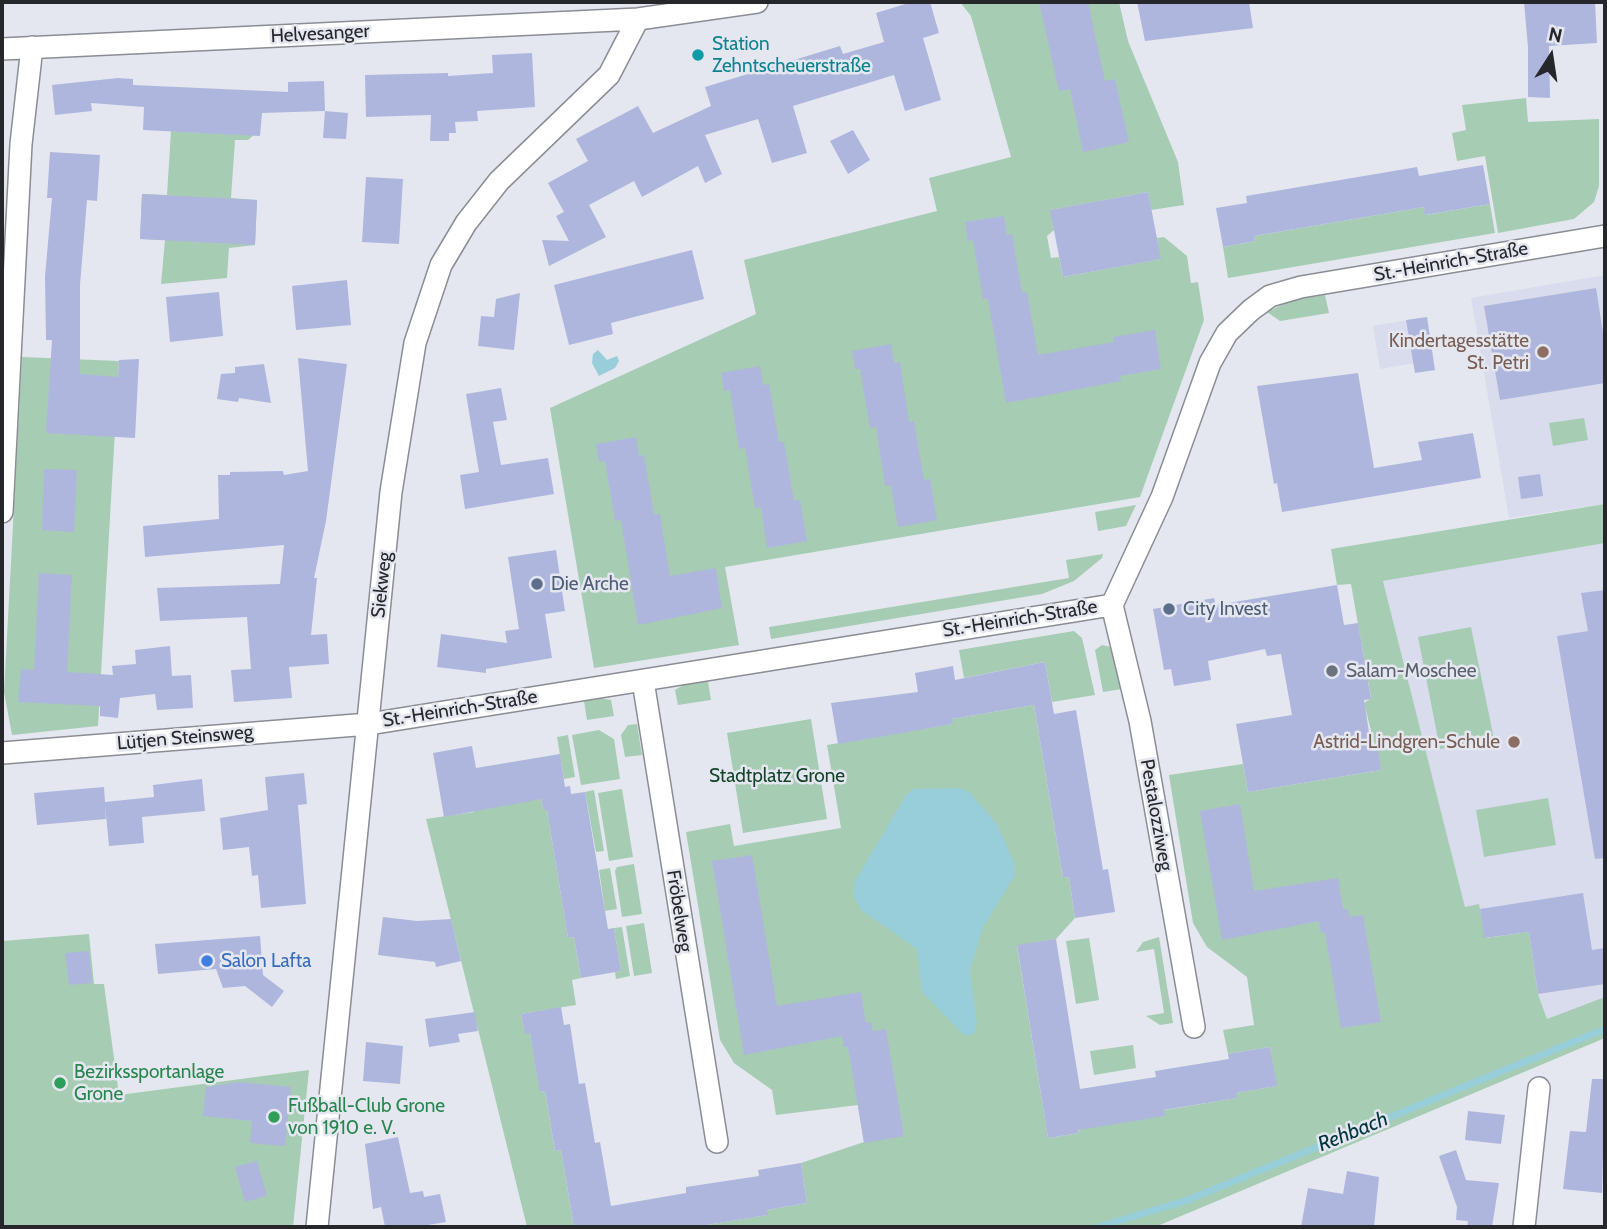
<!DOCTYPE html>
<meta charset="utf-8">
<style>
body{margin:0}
#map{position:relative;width:1607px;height:1229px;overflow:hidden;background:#e5e7f0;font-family:Cabin,sans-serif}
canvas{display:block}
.frame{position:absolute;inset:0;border:4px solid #26272a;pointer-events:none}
.north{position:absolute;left:1516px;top:21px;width:70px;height:70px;-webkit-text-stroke:5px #e5e7f0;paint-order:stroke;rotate:12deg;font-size:19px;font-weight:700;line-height:28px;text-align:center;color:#26272a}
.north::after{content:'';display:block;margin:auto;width:24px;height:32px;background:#26272a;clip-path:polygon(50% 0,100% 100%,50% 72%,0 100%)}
</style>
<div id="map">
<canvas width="1607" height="1229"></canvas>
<div class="frame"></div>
<div class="north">N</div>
</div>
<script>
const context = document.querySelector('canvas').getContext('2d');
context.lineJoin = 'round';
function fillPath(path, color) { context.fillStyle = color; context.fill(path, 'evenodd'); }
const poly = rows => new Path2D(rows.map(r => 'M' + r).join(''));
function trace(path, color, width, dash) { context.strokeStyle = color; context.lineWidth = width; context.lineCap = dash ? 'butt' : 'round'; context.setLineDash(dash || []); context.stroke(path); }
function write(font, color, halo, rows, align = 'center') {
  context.font = font + ' Cabin,sans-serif'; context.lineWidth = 5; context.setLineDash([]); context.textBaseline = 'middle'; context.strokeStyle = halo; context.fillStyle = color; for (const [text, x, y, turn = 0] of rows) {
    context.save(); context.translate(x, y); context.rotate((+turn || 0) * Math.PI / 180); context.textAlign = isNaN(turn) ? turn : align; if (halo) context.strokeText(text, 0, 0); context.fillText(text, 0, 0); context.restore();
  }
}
fillPath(poly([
 [1605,275,1605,504,1509,518,1471,298],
 [1427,317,1433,360,1380,369,1373,326],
 [1605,543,1605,997,1547,1020,1538,994,1529,932,1484,938,1465,907,1383,581]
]), '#d8dcec');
fillPath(poly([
 [960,2,1119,2,1128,41,1178,162,1184,205,1151,210,1148,192,1051,210,1054,230,1047,236,1051,258,1059,257,1063,277,1160,259,1157,238,1164,237,1187,256,1191,283,1198,282,1204,320,1140,497,725,567,739,645,594,668,550,408,756,314,744,260,937,211,929,178,1011,157,971,16],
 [1526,98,1528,122,1599,119,1599,186,1594,202,1574,219,1498,233,1485,156,1457,161,1452,133,1466,130,1462,105],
 [171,131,254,135,248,140,235,140,231,198,257,200,255,245,229,248,227,278,161,284,165,240,140,239,142,194,167,195],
 [1490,204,1495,233,1228,278,1223,247,1255,241,1254,236,1424,207,1426,215],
 [1325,295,1329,313,1280,321,1267,312,1292,300],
 [22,357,119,361,98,726,12,735,4,692],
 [1584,418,1588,440,1553,446,1549,423],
 [1605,504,1605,543,1383,581,1465,907,1479,904,1485,938,1529,932,1538,994,1547,1019,1605,997,1605,1038,1155,1227,694,1227,767,1215,767,1210,807,1203,801,1163,864,1142,858,1105,776,1115,772,1090,734,1063,720,1040,686,832,730,824,734,846,841,828,827,745,952,724,952,719,1034,705,1063,878,1069,877,1075,918,1056,939,1017,946,1048,1138,1079,1133,1078,1125,1236,1098,1236,1093,1276,1086,1270,1047,1228,1054,1223,1030,1254,1025,1247,977,1207,947,1193,923,1169,775,1243,764,1248,792,1381,770,1364,703,1371,698,1351,584,1337,585,1331,549],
 [1136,505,1126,526,1098,531,1095,512],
 [1103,554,1102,558,1074,581,1042,594,771,639,769,627,1069,578,1066,560],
 [1471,627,1494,739,1440,749,1418,637],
 [1074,631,1082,638,1095,695,1052,702,1045,662,964,678,959,650],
 [1102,645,1111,647,1122,689,1103,692,1095,650],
 [708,681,711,700,678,705,675,690,685,684],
 [600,698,611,700,614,716,587,720,584,701],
 [811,719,827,819,743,833,727,733],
 [637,724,642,755,625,757,621,735,628,725],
 [599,730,614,739,620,779,581,785,572,735],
 [568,735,575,777,564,779,557,737],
 [622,789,633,857,609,861,598,793],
 [594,790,604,851,596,852,585,792],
 [1548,798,1556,845,1484,857,1476,810],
 [541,799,543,810,547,810,568,938,574,937,581,978,572,980,576,1005,521,1014,525,1033,530,1033,541,1092,545,1091,555,1151,561,1150,574,1227,527,1227,426,819,474,812,473,804],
 [634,864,642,914,622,917,615,871,617,867],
 [610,868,617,909,605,911,599,870],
 [644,923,652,973,634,976,626,926],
 [622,927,630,976,616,979,615,972,621,971,614,928],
 [89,934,94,984,104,984,119,1095,309,1070,293,1227,2,1227,2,941],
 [1159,937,1173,1023,1160,1025,1146,1016,1164,1013,1154,949,1136,952,1143,942],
 [1089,938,1099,1000,1076,1004,1066,941],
 [1133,1045,1136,1068,1094,1075,1090,1051]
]), '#a7ccb4');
fillPath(poly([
 [598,350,607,360,617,356,619,361,615,368,599,376,592,363,593,354],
 [959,788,969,792,997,824,1014,862,1015,875,982,929,970,971,977,1023,974,1034,965,1036,922,992,917,949,861,910,854,896,854,883,906,795,914,789]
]), '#98ced9');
trace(poly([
 [1098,1227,1188,1200,1605,1029]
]), '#98ced9', 7);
fillPath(poly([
 [912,2,930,2,939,33,923,38,941,100,905,111,894,75,793,106,807,153,772,163,758,119,705,135,722,174,705,183,698,166,642,197,634,181,589,205,606,237,549,266,542,240,569,241,556,216,564,212,548,183,588,161,576,139,638,106,653,133,711,106,705,87,840,46,843,54,884,42,876,13],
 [1039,2,1088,2,1105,81,1115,79,1129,142,1083,152,1070,89,1059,91],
 [1137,2,1249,2,1253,28,1145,41],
 [1524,2,1595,2,1597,43,1549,46,1550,98,1528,97,1528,47],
 [532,53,535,107,477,111,478,121,455,122,456,133,449,133,449,141,430,141,431,115,366,117,365,75,448,73,448,76,493,73,492,55],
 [118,78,133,79,133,85,288,92,288,82,324,81,325,111,262,113,260,136,143,130,144,107,91,103,92,111,55,115,52,85],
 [325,111,348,113,346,139,323,138],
 [853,130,870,160,848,174,830,141],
 [50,152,100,155,97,201,87,200,80,285,80,374,118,377,119,360,139,359,135,438,46,433,52,340,46,340,45,276,52,198,47,198],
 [1483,165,1490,204,1425,215,1424,207,1254,236,1255,241,1223,247,1216,208,1247,203,1246,196,1417,167,1419,176],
 [366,177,403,179,399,244,362,242],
 [1148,192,1161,259,1063,277,1050,210],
 [142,194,257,200,255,245,140,239],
 [1004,216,1007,235,1012,234,1022,293,1027,292,1038,355,1114,342,1113,337,1155,330,1161,369,1120,376,1121,381,1006,403,988,299,983,299,973,240,968,241,965,222],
 [692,250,704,299,611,323,613,334,569,345,554,285],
 [347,280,351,325,296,330,292,286],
 [1596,288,1605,346,1605,383,1500,400,1484,306],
 [219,292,223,336,170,342,166,297],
 [520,293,514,350,478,346,481,316,494,317,496,299],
 [1427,317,1435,370,1415,373,1406,320],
 [891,344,894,363,900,362,909,422,914,421,924,480,930,479,937,520,898,527,891,485,885,486,876,427,870,428,860,369,855,369,852,351],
 [298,358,347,364,326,521,314,578,317,578,311,635,327,634,329,664,289,667,292,698,234,702,231,670,251,669,247,617,160,621,157,588,280,584,284,545,145,557,143,526,219,519,218,475,230,475,230,472,283,471,284,475,308,471],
 [264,364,271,403,239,398,238,402,217,399,221,374,235,373,235,367],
 [760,366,763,385,769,384,779,442,784,442,794,501,800,500,807,541,767,548,761,507,755,508,745,448,739,449,730,390,724,391,721,373],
 [1358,373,1374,468,1422,460,1418,442,1473,433,1481,478,1282,512,1277,483,1274,484,1257,386],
 [501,388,507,420,493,422,501,465,548,458,554,494,465,509,460,475,479,472,466,394],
 [636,437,639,456,644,455,654,514,660,514,670,576,716,568,722,608,638,625,621,520,615,521,605,461,599,462,596,444],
 [44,469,77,470,74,532,42,530],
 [1540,474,1543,496,1521,499,1518,477],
 [556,550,565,611,545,614,552,658,486,669,486,673,437,667,441,634,507,643,505,631,519,629,508,557],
 [39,573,72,575,67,672,113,675,112,666,136,664,135,650,170,646,172,676,191,675,193,708,157,710,155,694,120,698,118,718,100,716,100,706,18,702,21,669,34,670],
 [1337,585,1344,625,1358,623,1371,699,1364,700,1372,751,1378,750,1381,770,1248,792,1236,724,1292,715,1281,654,1267,656,1265,649,1208,661,1211,680,1174,686,1171,669,1164,670,1153,609,1214,598,1216,605],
 [1605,590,1605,858,1595,859,1557,636,1588,631,1581,593],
 [1045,662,1054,714,1076,710,1103,870,1108,869,1115,912,1075,918,1069,877,1063,878,1034,705,952,719,953,724,838,744,831,703,918,692,915,673,953,666,955,680],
 [472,746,476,768,560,754,565,787,570,786,571,794,585,792,608,929,614,928,621,971,581,978,574,937,568,938,547,810,543,810,541,799,444,817,433,753],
 [304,773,307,804,298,805,306,904,261,908,258,875,252,876,249,847,223,850,220,818,268,810,265,777],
 [202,779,205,811,142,817,144,843,109,846,105,804,106,819,37,825,34,793,104,787,105,802,154,797,153,785],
 [1240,804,1254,891,1338,878,1343,909,1348,909,1349,917,1363,915,1381,1022,1341,1028,1325,932,1321,933,1319,921,1222,940,1200,811],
 [752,855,777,1006,861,992,866,1023,871,1022,873,1031,886,1029,904,1136,864,1143,848,1047,844,1047,842,1036,744,1055,712,861],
 [1583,893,1592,950,1605,948,1605,984,1538,994,1529,932,1484,938,1480,909],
 [383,917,417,921,451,919,461,961,436,967,435,962,378,955],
 [260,936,263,975,284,991,272,1007,245,986,223,988,216,969,158,974,155,944],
 [1056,939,1080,1089,1156,1077,1155,1071,1229,1059,1228,1054,1270,1047,1277,1086,1236,1093,1237,1098,1164,1110,1165,1116,1078,1130,1079,1133,1048,1138,1017,945],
 [89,951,92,983,69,985,65,953],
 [561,1007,564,1025,570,1024,579,1084,585,1083,595,1143,600,1142,611,1206,686,1193,686,1187,759,1176,758,1170,801,1163,807,1203,767,1210,768,1215,694,1227,574,1227,561,1150,555,1151,545,1091,540,1092,530,1033,525,1034,521,1014],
 [475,1012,478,1031,458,1034,460,1042,429,1047,425,1019],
 [366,1042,403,1046,400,1084,363,1081],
 [1592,1079,1605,1079,1602,1193,1563,1189,1570,1131,1586,1132],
 [239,1082,291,1087,285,1146,250,1143,252,1121,203,1116,206,1087],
 [1468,1111,1505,1115,1501,1144,1465,1140],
 [398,1137,410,1193,423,1191,424,1197,440,1194,446,1222,416,1227,385,1227,381,1207,373,1209,365,1144],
 [1456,1150,1466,1180,1499,1183,1492,1227,1467,1227,1468,1221,1456,1220,1457,1207,1439,1156],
 [257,1161,267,1196,245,1202,235,1167],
 [1347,1171,1379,1177,1374,1227,1301,1227,1308,1188,1343,1194]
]), '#aeb6de');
const minor = poly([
 [2,49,638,19,757,2],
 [2,512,21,144,32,47],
 [1112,605,1140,721,1194,1027],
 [643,681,717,1142],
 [2,753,369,724,1112,605,1162,497,1210,363,1227,333,1251,310,1270,296,1301,287,1605,236],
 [317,1227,391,492,415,343,441,265,466,223,499,181,609,75,638,19],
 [1524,1227,1539,1088]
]);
trace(minor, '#8b8d95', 24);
trace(minor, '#fff', 21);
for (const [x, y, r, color] of [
 [698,55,7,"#0f9aa8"],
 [1543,352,7,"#8d6e63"],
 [537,584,7,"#5c6f8a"],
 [1169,609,7,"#5c6f8a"],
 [1332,671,7,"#6b7280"],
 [1514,742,7,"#8d6e63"],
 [207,961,7,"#3f7fe0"],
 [60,1083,7,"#2e9e5b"],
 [274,1117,7,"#2e9e5b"]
]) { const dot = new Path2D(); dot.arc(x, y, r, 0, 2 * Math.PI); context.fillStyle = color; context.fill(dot); trace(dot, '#e5e7f0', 2.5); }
write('19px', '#26272a', '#e5e7f0', [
 ["Helvesanger",320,34,-3],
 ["St.-Heinrich-Straße",1451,262,-10],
 ["Siekweg",382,585,-84],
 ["St.-Heinrich-Straße",1020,619,-9],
 ["St.-Heinrich-Straße",460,709,-9],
 ["Lütjen Steinsweg",185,738,-5],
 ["Pestalozziweg",1156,815,80],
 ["Fröbelweg",679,911,81]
]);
write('19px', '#0d838f', '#e5e7f0', [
 ["Station",712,44],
 ["Zehntscheuerstraße",712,66]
], 'left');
write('19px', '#785e54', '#e5e7f0', [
 ["Kindertagesstätte",1529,341],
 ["St. Petri",1529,363],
 ["Astrid-Lindgren-Schule",1500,742]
], 'right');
write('19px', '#4e5e75', '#e5e7f0', [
 ["Die Arche",551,584],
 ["City Invest",1183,609]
], 'left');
write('19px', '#5b616d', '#e5e7f0', [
 ["Salam-Moschee",1346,671]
], 'left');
write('19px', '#13442a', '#e5e7f0', [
 ["Stadtplatz Grone",777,776]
]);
write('19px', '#366cbe', '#e5e7f0', [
 ["Salon Lafta",221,961]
], 'left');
write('19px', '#27864d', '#e5e7f0', [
 ["Bezirkssportanlage",74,1072],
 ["Grone",74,1094],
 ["Fußball-Club Grone",288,1106],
 ["von 1910 e. V.",288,1128]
], 'left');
write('italic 21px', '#033740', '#e5e7f0', [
 ["Rehbach",1353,1132,-22]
]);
</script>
